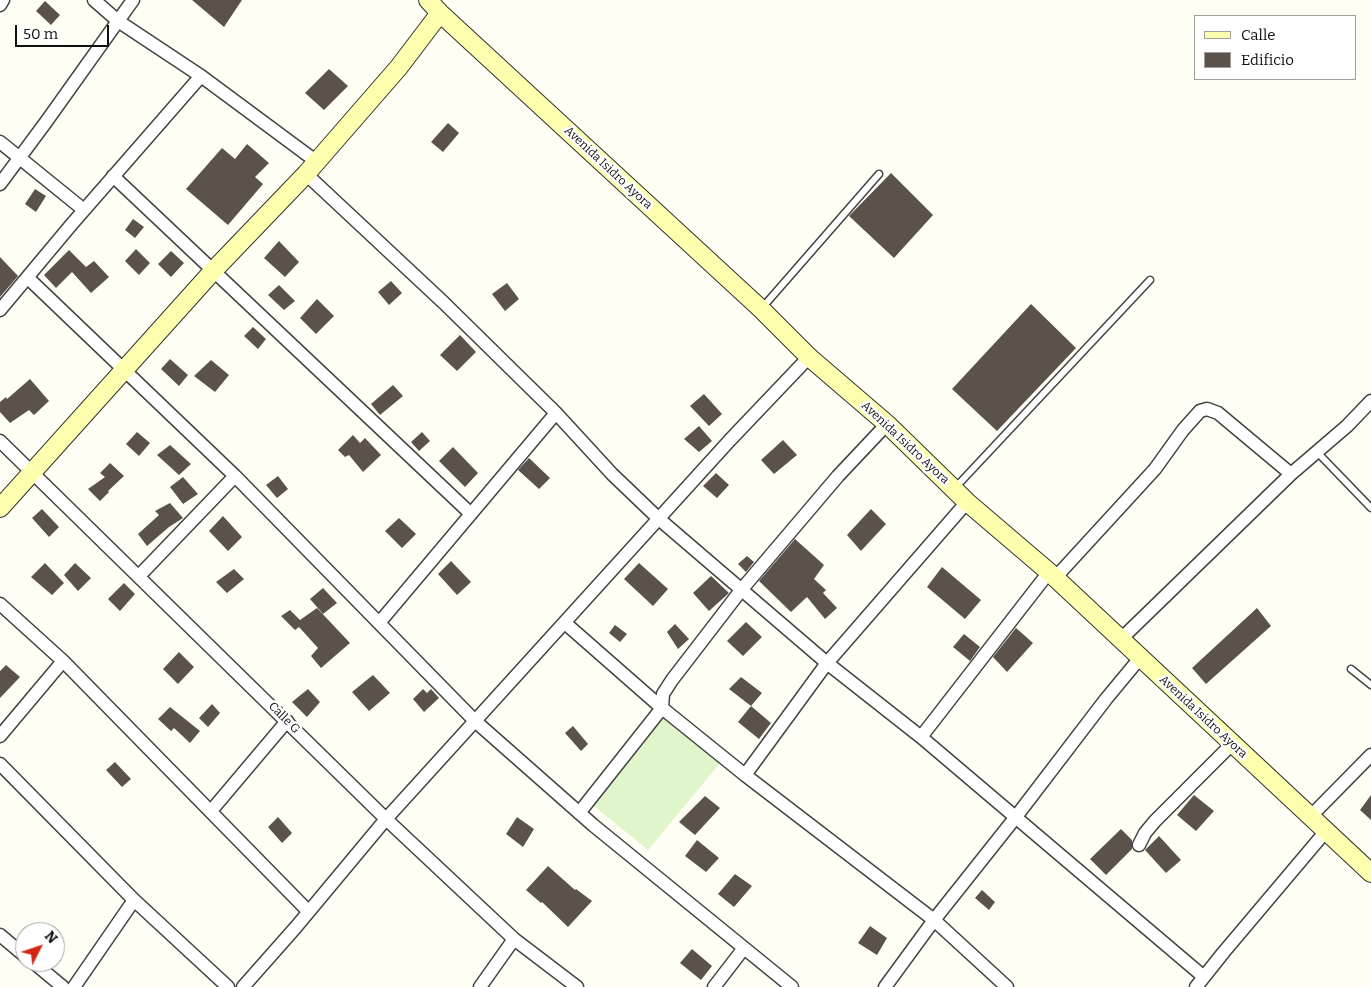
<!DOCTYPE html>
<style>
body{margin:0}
#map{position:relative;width:1371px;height:987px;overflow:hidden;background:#fffef4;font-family:Bitter,serif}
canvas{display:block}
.legend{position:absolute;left:1194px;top:15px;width:162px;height:65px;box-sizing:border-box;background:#fff;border:1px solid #9f9f9f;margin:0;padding:6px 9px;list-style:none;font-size:15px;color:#101010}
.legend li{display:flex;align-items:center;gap:10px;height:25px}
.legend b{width:25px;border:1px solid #9f9f9f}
.north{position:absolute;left:15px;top:922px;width:50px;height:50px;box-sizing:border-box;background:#fff;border:1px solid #9f9f9f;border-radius:50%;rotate:49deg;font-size:14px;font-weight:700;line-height:20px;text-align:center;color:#101010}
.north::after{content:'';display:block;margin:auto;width:18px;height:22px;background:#d32716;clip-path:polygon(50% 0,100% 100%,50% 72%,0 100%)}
.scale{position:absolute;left:15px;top:25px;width:94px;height:22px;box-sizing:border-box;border:2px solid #101010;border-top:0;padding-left:6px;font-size:15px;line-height:18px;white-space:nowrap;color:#101010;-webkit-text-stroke:4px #fff;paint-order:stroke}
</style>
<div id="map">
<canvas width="1371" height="987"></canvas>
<ul class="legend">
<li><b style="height:6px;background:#fdffaf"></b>Calle</li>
<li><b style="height:14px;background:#5b534b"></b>Edificio</li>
</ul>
<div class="north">N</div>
<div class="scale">50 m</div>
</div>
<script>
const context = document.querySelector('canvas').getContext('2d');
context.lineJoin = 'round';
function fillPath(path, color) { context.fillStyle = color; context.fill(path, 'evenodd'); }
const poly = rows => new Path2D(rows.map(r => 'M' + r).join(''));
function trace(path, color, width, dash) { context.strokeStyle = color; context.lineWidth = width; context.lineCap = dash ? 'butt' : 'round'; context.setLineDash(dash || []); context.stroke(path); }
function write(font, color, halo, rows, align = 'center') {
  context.font = font + ' Bitter,serif'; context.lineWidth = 5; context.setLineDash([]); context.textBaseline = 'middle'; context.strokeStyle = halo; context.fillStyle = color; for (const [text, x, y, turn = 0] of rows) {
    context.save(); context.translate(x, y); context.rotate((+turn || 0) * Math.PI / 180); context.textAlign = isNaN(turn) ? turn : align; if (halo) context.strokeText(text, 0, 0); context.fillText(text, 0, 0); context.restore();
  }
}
fillPath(poly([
 [665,714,721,762,648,850,589,802]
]), '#e1f5cb');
fillPath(poly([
 [192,0,242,0,224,27],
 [45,1,60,15,51,25,36,11],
 [329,69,348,86,324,110,305,93],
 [448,123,459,133,443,152,431,142],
 [247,144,269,163,255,177,263,184,228,225,186,189,222,148,235,159],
 [891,173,933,215,894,258,849,216],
 [35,189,46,196,36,212,25,204],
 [133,219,144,227,135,238,125,230],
 [279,241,299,262,285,277,264,258],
 [136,249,150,263,139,275,125,261],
 [69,250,86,267,94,261,109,277,91,293,72,272,56,288,44,275],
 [171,251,184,263,171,277,158,264],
 [0,257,18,276,0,297],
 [391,281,402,293,389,305,378,292],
 [507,283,519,299,505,311,492,294],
 [279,285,295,301,284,310,268,295],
 [317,299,334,316,316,334,300,318],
 [1031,304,1076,348,997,431,952,389],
 [253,327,266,339,258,349,244,336],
 [460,335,476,352,457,371,440,355],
 [170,359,188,375,179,386,161,369],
 [211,360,229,375,215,392,194,376],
 [30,379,49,401,34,415,29,410,10,423,0,412,0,402,6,397,7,399],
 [393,385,403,396,380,415,371,404],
 [704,394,722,414,709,426,690,406],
 [699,426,712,441,699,452,684,439],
 [137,432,150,443,139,456,126,444],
 [422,432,430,441,419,451,411,442],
 [353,435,360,443,365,438,381,455,363,472,349,455,345,457,338,450],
 [783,440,797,455,774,474,761,460],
 [170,445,191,464,179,475,157,455],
 [453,447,478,473,465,487,439,461],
 [529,458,550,478,539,489,518,470],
 [110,463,124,476,108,491,109,492,100,501,88,489,105,477,100,473],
 [716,473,729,485,717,498,703,486],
 [278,476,288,489,277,498,266,485],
 [183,477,198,494,183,504,170,487],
 [170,503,183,518,169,527,147,546,138,534,159,515,155,511],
 [42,509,59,527,49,537,32,518],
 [871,509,886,524,861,551,847,535],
 [223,516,242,537,228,551,209,531],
 [399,518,416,534,402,548,385,531],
 [795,539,824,565,814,579,826,590,823,593,837,608,825,619,807,597,791,612,759,581],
 [747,556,754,562,746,572,738,564],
 [451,561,471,582,457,595,438,574],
 [45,563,64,583,52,595,31,577],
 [75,563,91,578,78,591,64,575],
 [639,563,668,589,653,606,624,579],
 [942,567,981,600,965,619,927,587],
 [234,569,244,579,227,593,216,582],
 [711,576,729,593,709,611,693,593],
 [124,583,135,594,120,611,108,599],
 [323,588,337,603,323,614,310,599],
 [317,608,350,643,321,668,311,656,318,648,299,627,295,630,281,616,290,610,300,620],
 [1257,608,1271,626,1206,684,1192,668],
 [746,622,762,637,743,656,727,641],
 [675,624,689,639,678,649,667,632],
 [615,625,627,634,620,642,609,633],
 [1016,628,1033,643,1007,672,993,657],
 [964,634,980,647,970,661,953,647],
 [179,652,194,667,178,684,163,669],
 [6,665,20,677,0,698,0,671],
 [373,675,390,693,369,711,352,692],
 [741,677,762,693,751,706,729,689],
 [308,689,320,702,307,717,292,702],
 [423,689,427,693,431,689,439,698,424,712,413,699],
 [212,704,220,713,208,727,199,718],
 [751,706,771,723,759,739,738,722],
 [170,707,200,731,190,743,174,728,171,731,158,719],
 [573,726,588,744,581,751,565,733],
 [115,762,131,779,122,787,106,770],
 [1194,795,1214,811,1196,831,1177,815],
 [1371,795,1371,820,1360,810],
 [705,796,720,808,695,835,679,822],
 [278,817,292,833,282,843,268,827],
 [517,817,534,829,523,847,506,834],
 [1121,829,1132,840,1132,849,1106,875,1090,859],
 [1159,836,1181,860,1166,873,1145,850],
 [697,840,719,858,706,872,685,856],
 [548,866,575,890,576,889,592,901,568,927,542,902,541,903,526,890],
 [735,874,752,886,734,907,718,894],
 [982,890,995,902,989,910,975,898],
 [870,926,887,938,877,955,858,943],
 [692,949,712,966,701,980,680,963]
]), '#5b534b');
const lane = poly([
 [762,308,879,174],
 [1317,452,1371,508],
 [954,489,1150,280],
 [1351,669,1371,685]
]);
const street = poly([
 [94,0,118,21,201,76,317,162],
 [0,5,3,0],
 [0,142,84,210],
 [306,174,444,303,556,413,612,474,659,519,827,663,921,737,1204,977],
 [113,176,471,514],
 [0,184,46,122,133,0],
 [28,278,235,476,475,721,593,825,792,987],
 [0,310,71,225,201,76],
 [0,441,386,819,514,939,577,987],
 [139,576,235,476],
 [1055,578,1155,469,1183,430,1200,411,1207,409,1218,413,1291,474],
 [0,604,63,661,308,911],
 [379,623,556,413],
 [565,623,662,708,745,775,934,920,1007,987],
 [1121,639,1291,474,1347,426,1371,401],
 [0,736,63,661],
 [921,737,1049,572],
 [0,764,134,900,228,987],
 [745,775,827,663,967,502],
 [211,811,287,721],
 [579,813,662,708,663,694,672,680,742,589,838,476,887,424],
 [1310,817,1371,755],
 [1139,845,1145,833,1155,821,1232,744],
 [0,935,25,956],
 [33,962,63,987],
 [74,987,134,900],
 [243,987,296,927,386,819,730,440,809,357],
 [480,987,514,939],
 [714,987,744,948],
 [885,987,934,920,1015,818,1106,699,1140,658],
 [1196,987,1223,953,1326,831]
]);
const secondary = poly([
 [428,0,440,13,761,309,809,357,887,424,967,502,1049,572,1371,873],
 [0,508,213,271,306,174,399,67,440,13]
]);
trace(lane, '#434343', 9);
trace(street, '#434343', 15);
trace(secondary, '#323232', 20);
trace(lane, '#fff', 6);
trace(street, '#fff', 12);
trace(secondary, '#fdffaf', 18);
write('12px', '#101010', '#fff', [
 ["Avenida Isidro Ayora",608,168,43],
 ["Avenida Isidro Ayora",905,443,43],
 ["Avenida Isidro Ayora",1203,717,43],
 ["Calle G",284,718,45]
]);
</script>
